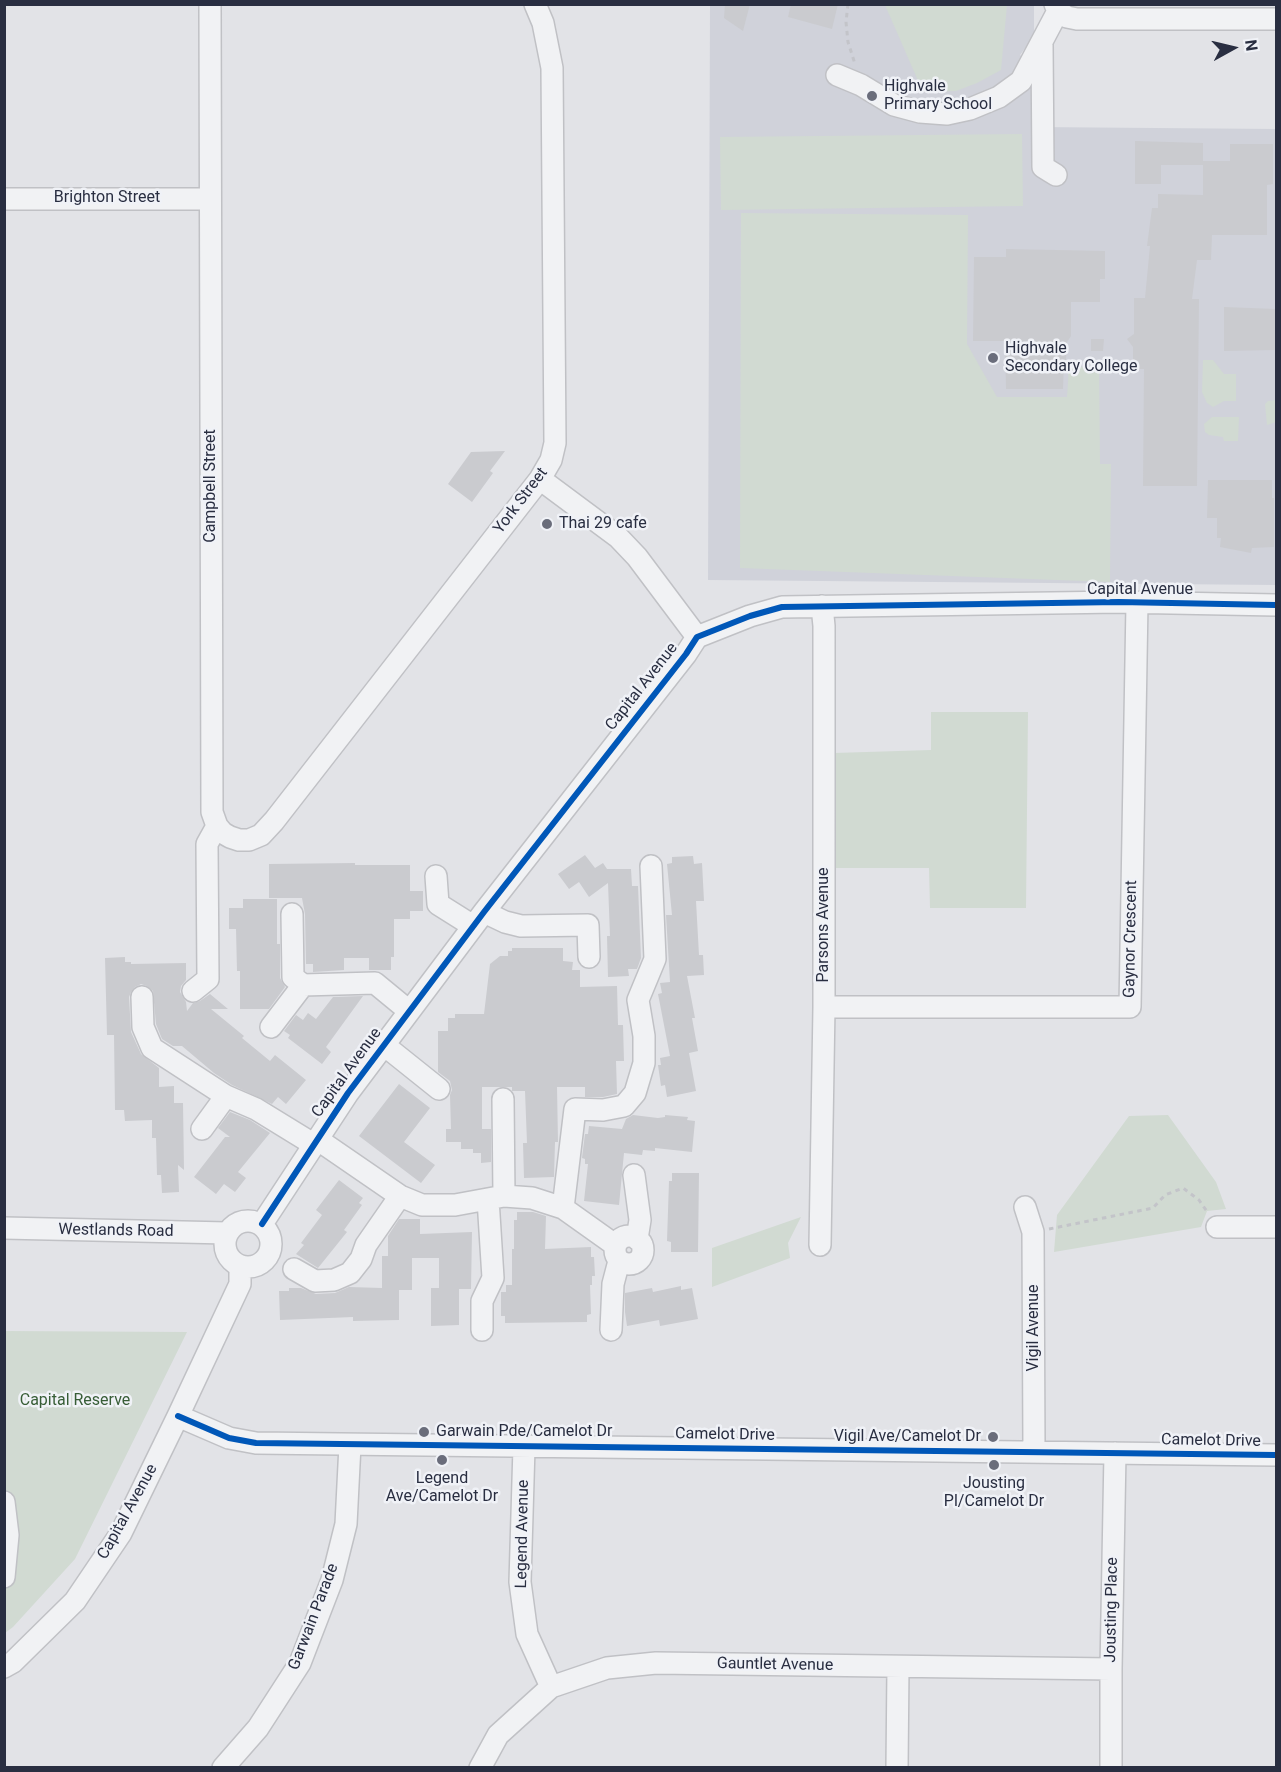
<!DOCTYPE html>
<style>
body{margin:0}
#map{position:relative;width:1281px;height:1772px;overflow:hidden;background:#e2e3e7;font-family:Roboto,sans-serif}
canvas{display:block}
.frame{position:absolute;inset:0;border:6px solid #292e41;pointer-events:none}
.north{position:absolute;left:1203px;top:18px;width:60px;height:60px;-webkit-text-stroke:4px #f0f2f7;paint-order:stroke;rotate:82deg;font-size:16px;font-weight:700;line-height:24px;text-align:center;color:#292e41}
.north::after{content:'';display:block;margin:auto;width:21px;height:27px;background:#292e41;clip-path:polygon(50% 0,100% 100%,50% 72%,0 100%)}
</style>
<div id="map">
<canvas width="1281" height="1772"></canvas>
<div class="frame"></div>
<div class="north">N</div>
</div>
<script>
const context = document.querySelector('canvas').getContext('2d');
context.lineJoin = 'round';
function fillPath(path, color) { context.fillStyle = color; context.fill(path, 'evenodd'); }
const poly = rows => new Path2D(rows.map(r => 'M' + r).join(''));
function trace(path, color, width, dash) { context.strokeStyle = color; context.lineWidth = width; context.lineCap = dash ? 'butt' : 'round'; context.setLineDash(dash || []); context.stroke(path); }
function write(font, color, halo, rows, align = 'center') {
  context.font = font + ' Roboto,sans-serif'; context.lineWidth = 5; context.setLineDash([]); context.textBaseline = 'middle'; context.strokeStyle = halo; context.fillStyle = color; for (const [text, x, y, turn = 0] of rows) {
    context.save(); context.translate(x, y); context.rotate((+turn || 0) * Math.PI / 180); context.textAlign = isNaN(turn) ? turn : align; if (halo) context.strokeText(text, 0, 0); context.fillText(text, 0, 0); context.restore();
  }
}
fillPath(poly([
 [710,5,1034,5,1034,36,1020,55,1033,65,1034,127,1276,129,1276,585,708,580]
]), '#d0d2da');
fillPath(poly([
 [885,5,1007,5,1001,70,977,83,956,91,923,92],
 [1022,134,1023,206,721,210,720,137],
 [741,213,968,215,967,344,997,397,1067,397,1069,366,1099,368,1100,464,1111,464,1110,582,740,568],
 [1203,360,1213,360,1224,374,1236,374,1236,401,1224,401,1213,407,1207,403,1202,392],
 [1276,400,1276,422,1267,425,1265,404,1268,401],
 [1212,417,1239,417,1238,441,1224,441,1223,437,1209,435,1205,432,1204,424],
 [931,712,1028,712,1026,908,930,908,929,868,833,868,834,753,931,750],
 [1168,1115,1216,1182,1226,1209,1207,1211,1201,1227,1054,1252,1057,1215,1129,1116],
 [801,1217,788,1243,790,1258,712,1287,712,1248],
 [5,1331,187,1332,75,1559,13,1627,5,1633]
]), '#d1dad2');
fillPath(poly([
 [725,4,750,4,743,31,724,18],
 [791,4,838,4,832,29,788,17],
 [1135,141,1203,143,1203,165,1161,165,1161,184,1135,184],
 [1230,144,1273,144,1273,184,1267,185,1267,235,1212,235,1211,260,1197,260,1192,299,1199,299,1197,486,1143,486,1144,369,1133,369,1133,347,1127,339,1134,334,1134,298,1145,298,1150,246,1147,246,1152,208,1158,208,1158,194,1203,195,1203,161,1230,161],
 [1006,249,1105,251,1105,279,1100,279,1100,302,1071,302,1071,336,1067,342,1066,360,1064,360,1063,389,1006,389,1005,341,973,341,974,257,1006,257],
 [1224,307,1276,309,1276,350,1224,351],
 [1091,339,1104,339,1103,351,1091,351],
 [505,451,490,471,493,473,472,502,448,484,471,452],
 [1208,480,1272,480,1272,498,1274,498,1274,547,1252,548,1251,553,1220,547,1221,538,1217,538,1217,518,1207,518],
 [585,855,595,868,603,863,607,869,631,869,632,886,638,886,641,958,637,969,628,969,629,976,608,977,607,936,610,936,608,883,589,897,579,882,569,889,558,874],
 [693,856,694,864,702,863,704,901,696,901,699,955,703,955,704,975,687,976,695,1018,692,1018,698,1051,689,1053,696,1091,667,1097,665,1085,661,1086,658,1065,661,1065,660,1058,670,1056,658,994,662,993,660,983,670,982,666,915,672,915,667,864,672,863,672,857],
 [355,863,355,865,410,865,410,891,423,891,423,911,410,911,410,919,394,919,394,957,391,957,391,970,369,970,369,958,344,958,344,970,313,972,313,964,306,964,305,914,302,898,269,898,269,864],
 [243,899,277,899,277,944,280,944,280,978,285,987,269,1009,240,1009,240,971,237,971,236,929,229,929,229,908,243,908],
 [512,948,563,948,563,961,573,962,572,970,580,970,580,987,617,986,618,1025,623,1025,624,1061,616,1061,617,1094,603,1097,585,1097,585,1087,557,1087,558,1142,555,1142,554,1177,524,1178,523,1143,527,1143,525,1091,512,1091,512,1087,482,1087,482,1129,491,1129,491,1162,481,1163,481,1153,473,1153,473,1149,461,1149,461,1142,446,1142,446,1129,451,1129,450,1095,452,1090,450,1081,438,1072,438,1031,448,1031,448,1018,455,1018,455,1014,484,1014,490,964,500,956,508,956,508,951,512,951],
 [125,957,125,962,131,962,131,964,186,963,186,980,181,986,180,992,186,1002,187,1011,193,1003,200,1001,210,994,228,1009,211,1009,244,1036,242,1038,270,1061,275,1055,306,1080,286,1104,278,1097,272,1104,232,1085,214,1073,182,1046,173,1046,162,1039,156,1024,153,991,147,986,141,984,135,987,131,992,129,997,131,1032,141,1054,159,1068,159,1087,174,1086,174,1103,183,1103,184,1170,178,1165,179,1192,162,1193,161,1175,157,1175,156,1138,152,1138,152,1120,125,1121,124,1110,115,1110,114,1035,107,1035,105,958],
 [363,996,326,1047,331,1052,322,1064,288,1038,290,1035,284,1031,296,1015,303,1020,308,1013,316,1019,333,997],
 [399,1084,430,1108,404,1142,435,1165,421,1183,359,1136],
 [230,1112,250,1120,270,1133,238,1172,246,1178,235,1192,224,1184,216,1194,194,1177,225,1137,230,1137,218,1128],
 [633,1115,658,1118,665,1117,665,1115,688,1117,687,1120,695,1121,692,1152,655,1148,655,1151,643,1150,642,1155,624,1153,619,1205,584,1201,588,1164,585,1164,585,1159,582,1158,585,1134,588,1134,589,1126,622,1129,626,1119],
 [672,1173,699,1173,698,1252,671,1252,671,1242,667,1241,669,1181,672,1181],
 [339,1180,363,1198,359,1203,362,1205,344,1230,347,1232,318,1268,296,1254,304,1245,301,1243,322,1215,316,1210],
 [517,1212,533,1212,546,1216,545,1249,591,1247,591,1257,594,1257,595,1276,592,1276,592,1285,590,1285,591,1314,587,1315,587,1322,505,1323,505,1316,501,1316,501,1292,506,1292,506,1285,512,1285,512,1249,514,1249,514,1220,517,1220],
 [399,1219,420,1219,420,1234,472,1232,471,1289,459,1289,459,1325,431,1326,431,1288,439,1288,439,1258,412,1258,412,1290,399,1290,399,1320,353,1321,353,1317,280,1320,279,1291,289,1291,289,1288,301,1288,316,1294,335,1293,349,1287,382,1288,382,1256,388,1256,388,1236],
 [681,1286,681,1290,692,1288,698,1319,660,1326,659,1320,627,1326,625,1312,625,1293,652,1288,653,1292]
]), '#cacbcf');
const minor = poly([
 [1055,4,1058,11,1067,17,1077,19,1276,19],
 [1042,45,1043,167,1056,175],
 [837,75,861,85,894,105,920,112,947,114,970,109,999,97,1021,81,1058,11],
 [4,199,210,199],
 [540,479,618,537,637,557,697,637],
 [217,826,223,833,230,837,239,840,249,840,261,835,274,821,540,479,551,460,555,443,552,68,543,23,535,4],
 [436,876,438,904,473,926],
 [484,912,505,922,521,926,588,925,589,957],
 [292,914,293,977,303,985,375,983,409,1011],
 [193,991,208,979,207,844,217,826,212,812,210,4],
 [142,997,143,1027,152,1048,226,1096,256,1109,313,1144],
 [824,1007,1130,1007,1137,603],
 [271,1027,303,985],
 [384,1045,439,1089],
 [503,1099,504,1196],
 [202,1129,226,1096],
 [317,1139,400,1196,422,1205,455,1205,504,1196,532,1198,563,1208,615,1245],
 [634,1175,640,1220,637,1239],
 [1025,1207,1033,1232,1034,1451],
 [563,1208,575,1109,603,1110,624,1106,635,1093,644,1063,644,1036,638,1000,655,959,651,866],
 '225 1244a23 23 0 1 1 46 0a23 23 0 1 1-46 0Z',
 [262,1224,348,1093,484,912,686,654,697,637,750,616,782,607,1119,602,1276,605],
 [1217,1227,1276,1227],
 [4,1228,227,1233],
 '615 1250a14 14 0 1 1 28 0a14 14 0 1 1-28 0Z',
 [820,1245,824,1007,824,626,822,606],
 [294,1269,315,1281,334,1280,350,1273,361,1259,366,1245,400,1196],
 [482,1330,482,1301,493,1278,488,1199],
 [611,1330,613,1284,619,1261],
 [178,1416,229,1438,256,1443,1276,1455],
 [524,1447,520,1582,527,1634,551,1687],
 [4,1502,8,1535,4,1577],
 [4,1667,13,1662,75,1601,121,1533,178,1416,240,1284,240,1266],
 [223,1768,258,1728,300,1663,332,1580,346,1524,350,1445],
 [480,1768,498,1735,551,1687,607,1668,656,1663,1111,1669],
 [897,1768,898,1667],
 [1111,1768,1111,1669,1115,1453]
]);
trace(minor, '#c0c1c5', 24);
trace(poly([
 [848,4,846,22,848,42,855,64],
 [1049,1229,1153,1208,1165,1195,1183,1188,1199,1200,1208,1213]
]), '#c3c4c9', 3, [4.5, 4.5]);
trace(minor, '#f1f2f4', 21);
trace(poly([
 [262,1224,348,1093,484,912,686,654,697,637,750,616,782,607,1119,602,1276,605],
 [178,1416,229,1438,256,1443,1276,1455]
]), '#0057b8', 6);
for (const [x, y, r, color] of [
 [872,96,6,"#6a6d7b"],
 [993,358,6,"#6a6d7b"],
 [547,524,6,"#6a6d7b"],
 [424,1432,6,"#6a6d7b"],
 [993,1437,6,"#6a6d7b"],
 [442,1460,6,"#6a6d7b"],
 [994,1465,6,"#6a6d7b"]
]) { const dot = new Path2D(); dot.arc(x, y, r, 0, 2 * Math.PI); context.fillStyle = color; context.fill(dot); trace(dot, '#f0f2f7', 2); }
write('16px', '#292e41', '#f0f2f7', [
 ["Highvale",884,87],
 ["Primary School",884,105],
 ["Highvale",1005,349],
 ["Secondary College",1005,367],
 ["Thai 29 cafe",559,524],
 ["Garwain Pde/Camelot Dr",436,1432],
 ["Vigil Ave/Camelot Dr",981,1437,"right"],
 ["Legend",442,1479,"center"],
 ["Ave/Camelot Dr",442,1497,"center"],
 ["Jousting",994,1484,"center"],
 ["Pl/Camelot Dr",994,1502,"center"]
], 'left');
write('16px', '#292e41', '#f0f2f7', [
 ["Brighton Street",107,198],
 ["Campbell Street",211,486,-90],
 ["York Street",521,501,-53],
 ["Capital Avenue",1140,590],
 ["Capital Avenue",642,687,-52],
 ["Parsons Avenue",824,925,-90],
 ["Gaynor Crescent",1131,939,-89],
 ["Capital Avenue",347,1073,-54],
 ["Westlands Road",116,1231,1],
 ["Vigil Avenue",1034,1328,-90],
 ["Camelot Drive",725,1435,1],
 ["Camelot Drive",1211,1441,1],
 ["Capital Avenue",128,1512,-61],
 ["Legend Avenue",523,1534,-89],
 ["Jousting Place",1112,1610,-89],
 ["Garwain Parade",314,1617,-69],
 ["Gauntlet Avenue",775,1665,1]
]);
write('16px', '#375d36', '#f0f2f7', [
 ["Capital Reserve",75,1401]
]);
</script>
